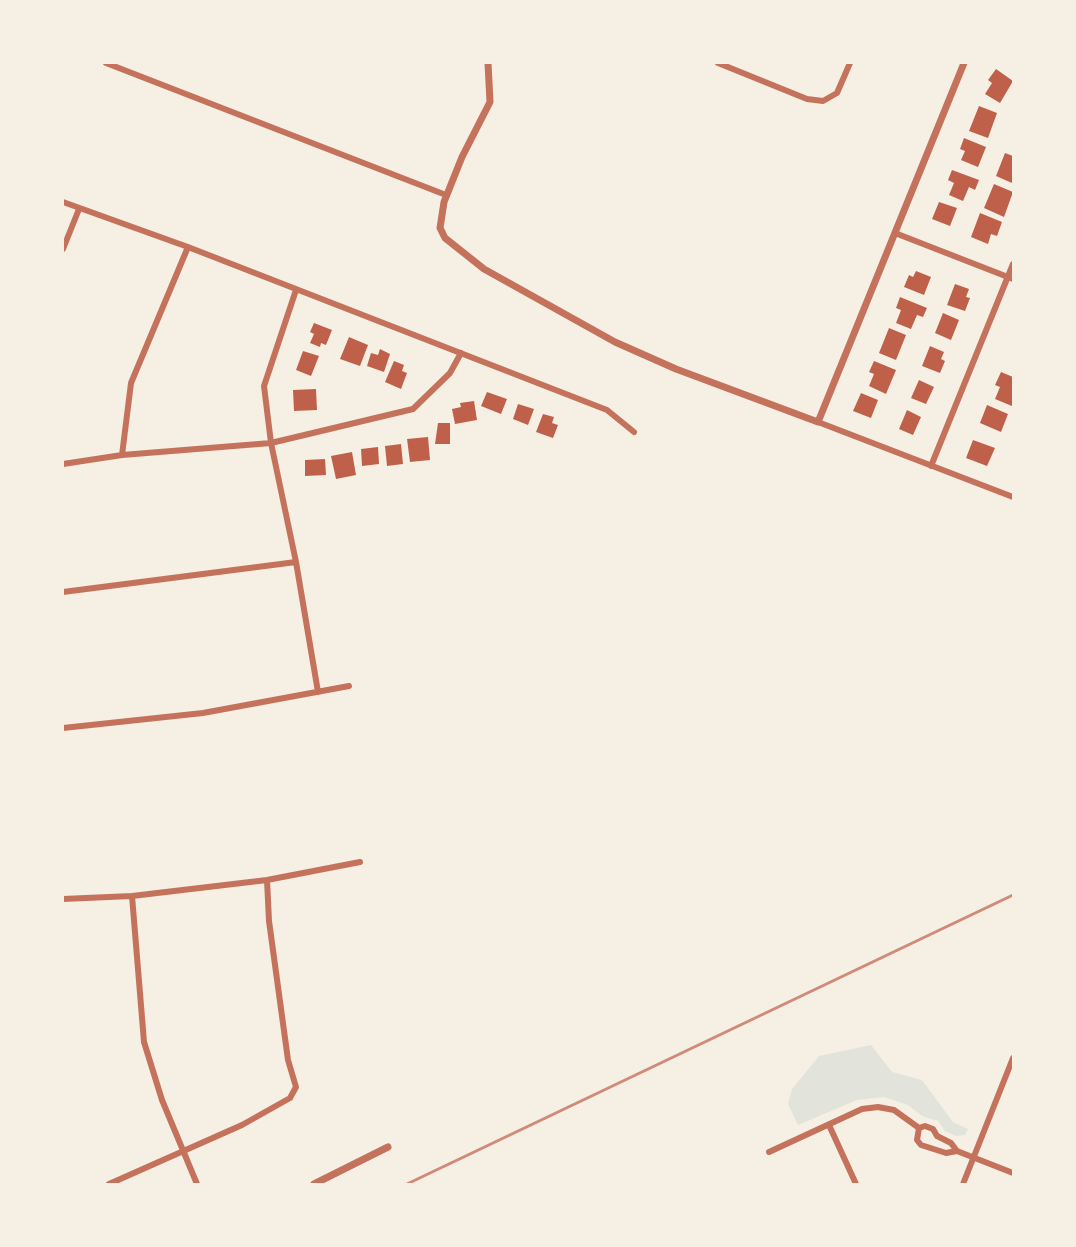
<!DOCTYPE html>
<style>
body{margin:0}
#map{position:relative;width:1076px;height:1247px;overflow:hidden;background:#f6efe4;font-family:Inter,sans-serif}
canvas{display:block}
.frame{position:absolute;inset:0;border:64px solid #f6efe4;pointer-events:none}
</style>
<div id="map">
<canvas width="1076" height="1247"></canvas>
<div class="frame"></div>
</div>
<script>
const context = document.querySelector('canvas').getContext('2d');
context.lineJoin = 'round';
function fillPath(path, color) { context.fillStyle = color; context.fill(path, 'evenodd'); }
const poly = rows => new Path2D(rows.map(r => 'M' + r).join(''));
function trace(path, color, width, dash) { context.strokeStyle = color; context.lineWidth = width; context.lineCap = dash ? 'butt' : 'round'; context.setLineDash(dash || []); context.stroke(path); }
fillPath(poly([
 [871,1045,892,1072,922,1080,953,1122,968,1129,965,1135,956,1136,945,1131,938,1121,922,1116,908,1105,884,1097,857,1100,798,1125,788,1104,792,1089,819,1056]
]), '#e2e4dc');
fillPath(poly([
 [996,69,1013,81,1000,103,985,94,992,83,988,80],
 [979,106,997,113,988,138,969,131],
 [964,138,986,147,978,167,961,160,965,151,960,149],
 [1005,153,1013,156,1012,183,996,176],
 [952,170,979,180,975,190,969,187,963,201,949,195,954,183,948,180],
 [994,184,1013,192,1004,217,984,208],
 [939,202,957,208,950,226,932,219],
 [980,213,1002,222,997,236,991,234,988,244,971,237],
 [916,271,931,277,924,295,904,287,909,275,913,277],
 [955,284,969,289,966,297,970,298,965,311,947,305],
 [900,297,927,308,923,317,917,315,911,329,896,323,901,310,896,308],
 [943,313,959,320,951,340,935,333],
 [314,323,332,330,326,345,321,343,320,347,310,343,314,334,310,332],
 [889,328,906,335,896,360,879,353],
 [349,337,368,345,360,366,340,359],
 [930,346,944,352,941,359,945,361,940,373,922,366],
 [380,349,390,354,384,372,367,366,371,353,378,355],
 [303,351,319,356,311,376,296,370],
 [394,361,404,365,402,371,407,373,401,389,385,382],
 [874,361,896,370,886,394,869,386,874,374,869,372],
 [1001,372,1013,377,1012,406,995,399,1000,387,995,385],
 [919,380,934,387,926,404,911,398],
 [316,389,317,410,294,411,293,390],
 [487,392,507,399,501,414,481,406],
 [861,393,878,400,871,418,853,411],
 [474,401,477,420,455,424,452,409,461,407,460,403],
 [518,404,534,409,528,425,513,419],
 [987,405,1008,414,1001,432,980,423],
 [907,410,921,417,913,435,899,429],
 [543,414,554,417,552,423,558,425,553,438,536,432],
 [438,423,450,423,450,444,435,444],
 [428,437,430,460,410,462,407,439],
 [973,440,995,448,987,466,966,458],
 [401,444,403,464,387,466,385,446],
 [378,447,379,464,362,466,361,449],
 [352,452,356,475,336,479,331,456],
 [325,459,326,475,305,476,305,460]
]), '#bf614a');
trace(poly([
 [106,63,446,195],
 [718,63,807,99,823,101,837,93,850,63],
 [63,202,188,247,607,410,634,432],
 [895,233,1013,279],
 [63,249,79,209],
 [296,290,264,386,271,443,296,562,318,692],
 [818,422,1013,497],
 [122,455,131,383,188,247],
 [63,464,122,455,271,443,413,409,450,373,461,353],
 [931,466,1013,264],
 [63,592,296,562],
 [63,728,203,713,349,686],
 [132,896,144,1042,162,1100,197,1184],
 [63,899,132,896,267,880,360,862],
 [829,1125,856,1184],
 [919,1128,925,1126,933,1129,937,1136,951,1143,957,1151,1013,1173],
 [919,1128,917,1140,921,1145,946,1153,957,1151],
 [769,1152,862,1109,878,1107,894,1110,919,1128],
 [109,1184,242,1125,290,1098,296,1087,288,1060,269,921,267,880],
 [963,1184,1013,1058]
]), '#c5725c', 6);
trace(poly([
 [488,63,490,102,462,157,444,202,440,228,445,238,484,269,615,342,676,369,818,422,964,63],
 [314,1184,388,1147]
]), '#c5725c', 7);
trace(poly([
 [407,1184,1013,895]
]), '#cf8b77', 3);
</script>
